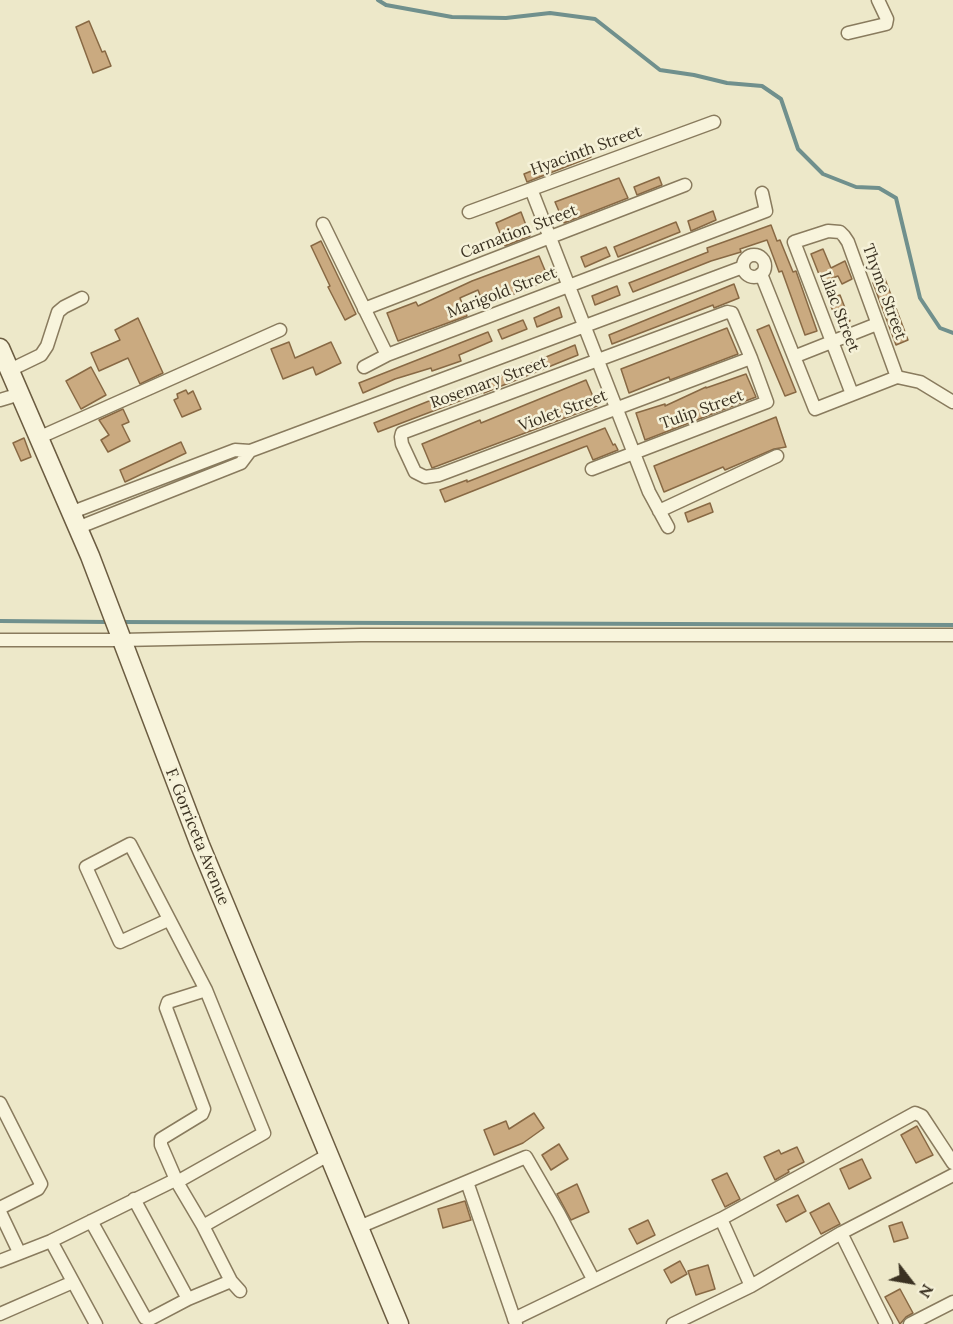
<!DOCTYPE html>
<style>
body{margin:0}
#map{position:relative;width:953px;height:1324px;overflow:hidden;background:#ede8c9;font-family:Lora,serif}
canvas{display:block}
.north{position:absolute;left:881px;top:1252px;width:60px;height:60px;-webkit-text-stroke:4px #f5f1d8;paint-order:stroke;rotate:121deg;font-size:16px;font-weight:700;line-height:24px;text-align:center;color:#3a3121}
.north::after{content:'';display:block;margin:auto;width:21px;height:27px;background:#3a3121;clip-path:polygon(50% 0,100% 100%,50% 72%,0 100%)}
</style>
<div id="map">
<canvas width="953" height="1324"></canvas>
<div class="north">N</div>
</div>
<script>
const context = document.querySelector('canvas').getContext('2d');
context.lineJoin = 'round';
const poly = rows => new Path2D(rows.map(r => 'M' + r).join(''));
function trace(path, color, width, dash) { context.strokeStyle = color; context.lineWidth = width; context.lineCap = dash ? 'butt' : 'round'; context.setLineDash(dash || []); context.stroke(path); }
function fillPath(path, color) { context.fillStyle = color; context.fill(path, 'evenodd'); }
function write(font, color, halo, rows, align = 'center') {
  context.font = font + ' Lora,serif'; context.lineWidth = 5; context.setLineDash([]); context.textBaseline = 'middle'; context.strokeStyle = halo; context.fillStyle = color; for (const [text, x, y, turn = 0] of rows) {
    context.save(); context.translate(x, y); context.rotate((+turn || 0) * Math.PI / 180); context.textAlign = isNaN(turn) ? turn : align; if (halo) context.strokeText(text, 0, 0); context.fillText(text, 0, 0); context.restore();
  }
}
trace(poly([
 [378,0,386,5,452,17,506,18,550,13,595,19,660,70,694,75,727,83,762,86,781,99,798,149,823,174,856,187,879,188,896,198,920,298,940,328,953,333],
 [0,621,108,622],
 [120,622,953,625]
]), '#70908d', 4);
const building = poly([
 [89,21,102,52,105,51,111,66,93,73,76,27,89,21],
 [587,148,591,157,527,182,524,174,587,148],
 [659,177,662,185,637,195,634,187,659,177],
 [619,178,628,198,564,223,555,202,619,178],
 [713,211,716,220,691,231,688,221,713,211],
 [521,212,530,236,505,246,496,223,521,212],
 [676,222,680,232,618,257,614,247,676,222],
 [771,225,777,241,780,240,793,272,796,271,817,331,805,335,782,271,779,272,767,240,740,249,741,252,711,261,633,292,629,283,708,252,707,248,771,225],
 [321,241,356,314,345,320,328,287,330,286,311,246,321,241],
 [606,247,610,256,585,267,581,257,606,247],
 [823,249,831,268,845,261,852,279,842,284,838,276,822,282,811,254,823,249],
 [539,256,549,280,484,306,478,290,462,297,460,298,467,316,398,341,387,313,416,302,418,306,472,281,539,256],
 [885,279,908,340,896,345,873,283,885,279],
 [734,284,739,298,714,308,713,305,612,344,609,335,734,284],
 [617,286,620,295,595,305,592,296,617,286],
 [840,295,850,321,839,326,828,299,840,295],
 [559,307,562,317,537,327,534,318,559,307],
 [138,318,163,373,140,384,128,358,99,371,91,353,120,340,115,330,138,318],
 [523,320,527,329,502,339,498,330,523,320],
 [769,325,796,392,785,396,757,330,769,325],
 [727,328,738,354,670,380,669,377,629,393,621,369,727,328],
 [488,332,492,341,459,355,461,361,432,371,431,368,395,379,363,393,359,383,488,332],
 [289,342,295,358,331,342,341,363,316,375,313,367,283,379,271,349,289,342],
 [575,345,578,355,484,393,483,392,378,432,374,423,434,399,435,401,505,374,575,345],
 [91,367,106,395,81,409,66,381,91,367],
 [746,374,756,397,645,440,636,413,665,404,665,406,706,387,706,388,746,374],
 [586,380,597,406,432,468,422,444,480,420,481,423,586,380],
 [186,390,188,394,193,391,201,409,182,417,174,400,178,398,177,394,186,390],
 [123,409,129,422,122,425,130,441,108,452,101,440,109,435,99,420,123,409],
 [776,417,786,447,774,449,725,470,723,467,664,492,654,466,776,417],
 [605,428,613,445,615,444,618,450,593,460,587,446,584,447,445,502,440,490,467,480,467,482,605,428],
 [24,438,31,457,21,461,13,443,24,438],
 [181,442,186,453,125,482,120,470,181,442],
 [710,503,713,512,688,522,685,513,710,503],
 [534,1113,544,1128,523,1143,494,1155,484,1130,506,1121,509,1129,534,1113],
 [917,1126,933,1155,916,1163,901,1135,917,1126],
 [559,1144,568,1159,551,1170,542,1155,559,1144],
 [797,1147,804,1162,788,1170,789,1172,775,1180,764,1157,779,1150,781,1154,797,1147],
 [862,1159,871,1178,849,1189,840,1169,862,1159],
 [727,1173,740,1199,725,1207,712,1180,727,1173],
 [577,1184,589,1212,571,1220,557,1194,577,1184],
 [798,1195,806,1211,786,1222,777,1205,798,1195],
 [465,1201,471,1220,443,1228,438,1209,465,1201],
 [829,1203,840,1224,821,1234,810,1213,829,1203],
 [648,1220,655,1235,637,1244,629,1229,648,1220],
 [902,1222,908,1238,894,1242,889,1226,902,1222],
 [680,1261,687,1274,671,1283,664,1270,680,1261],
 [708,1265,715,1289,696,1295,688,1271,708,1265],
 [900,1289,913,1313,906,1317,900,1324,885,1297,900,1289]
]);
fillPath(building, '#caaa80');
trace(building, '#886944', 1.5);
const minor = poly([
 [848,33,886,24,887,19,878,0],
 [531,189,649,492,668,527],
 [469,212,714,122],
 [323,224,387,355,766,211,762,193],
 '743 266a11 11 0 1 1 22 0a11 11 0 1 1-22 0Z',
 [761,274,815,409,897,377,920,382,953,402],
 [364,309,685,185],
 [796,356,877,324],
 [364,367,387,355],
 [10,370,41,355,47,346,58,312,64,307,82,298],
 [852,394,794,242,828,231,840,232,844,236,848,242,897,377],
 [0,400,20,394],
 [38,438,280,330],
 [592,469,767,402,751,358,732,313,727,312,598,360,402,433,401,437,402,444,415,472,425,477,439,475,751,358],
 [659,511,777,456],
 [70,513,235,450,250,451,743,267],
 [77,528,241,463,250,451],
 [0,640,121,640,361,635,953,635],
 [168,920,120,942,86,867,130,844,206,990,264,1133,177,1182],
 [206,990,168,1002,166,1008,204,1109,202,1114,161,1139,161,1145,177,1182,203,1226,231,1281,240,1291],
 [0,1103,41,1184,38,1189,0,1208],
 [467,1182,516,1324],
 [134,1199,188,1299],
 [0,1212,19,1252],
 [721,1219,751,1286],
 [91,1221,145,1318,150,1319,188,1299,231,1281],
 [203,1226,328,1155],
 [359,1227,526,1157,559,1214,593,1279],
 [841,1233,886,1324],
 [51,1241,96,1324],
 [0,1261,51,1241,177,1179],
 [0,1314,73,1282],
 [514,1319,721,1219,915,1113,922,1116,953,1163],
 [673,1324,751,1286,841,1233,953,1175],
 [910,1324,953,1302]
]);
const secondary = poly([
 [0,348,90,556,200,845,399,1324]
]);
trace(minor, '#897b5e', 15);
trace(secondary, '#6b5c41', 21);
trace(minor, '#f8f4dc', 12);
trace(secondary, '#f8f4dc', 18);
write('16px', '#3a3121', '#f5f1d8', [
 ["Hyacinth Street",586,151,-20],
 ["Carnation Street",519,232,-21],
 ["Thyme Street",884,292,70],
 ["Marigold Street",502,293,-21],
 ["Lilac Street",839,312,69],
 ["Rosemary Street",489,383,-20],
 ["Tulip Street",702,410,-20],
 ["Violet Street",563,411,-20],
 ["F. Gorriceta Avenue",197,837,68]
]);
</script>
